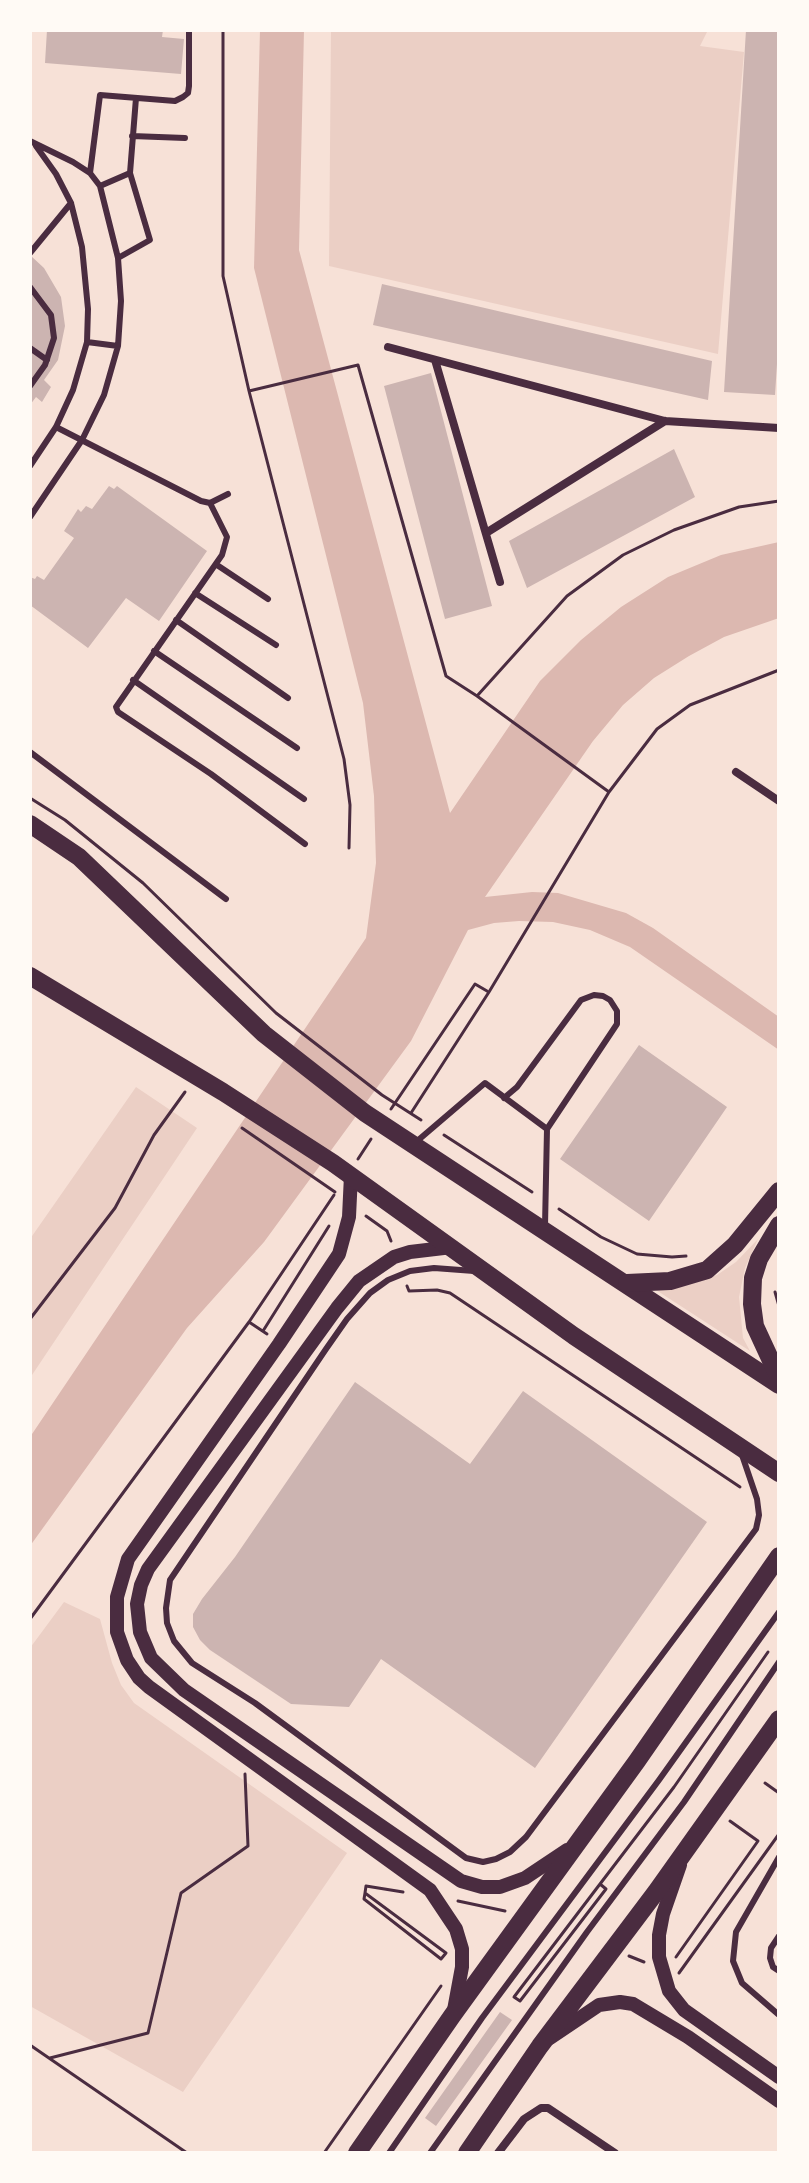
<!DOCTYPE html>
<style>
body{margin:0}
#map{position:relative;width:809px;height:2183px;overflow:hidden;background:#f7e1d7;font-family:"Nunito Sans",sans-serif}
canvas{display:block}
.frame{position:absolute;inset:0;border:32px solid #fffaf5;pointer-events:none}
</style>
<div id="map">
<canvas width="809" height="2183"></canvas>
<div class="frame"></div>
</div>
<script>
const context = document.querySelector('canvas').getContext('2d');
context.lineJoin = 'round';
function fillPath(path, color) { context.fillStyle = color; context.fill(path, 'evenodd'); }
const poly = rows => new Path2D(rows.map(r => 'M' + r).join(''));
function trace(path, color, width, dash) { context.strokeStyle = color; context.lineWidth = width; context.lineCap = dash ? 'butt' : 'round'; context.setLineDash(dash || []); context.stroke(path); }
fillPath(poly([
 [331,30,708,30,700,46,744,52,718,354,329,266],
 [136,1087,197,1128,30,1378,30,1239],
 [758,1239,745,1268,739,1297,743,1338,750,1351,653,1288,672,1289,717,1275,736,1262],
 [64,1602,100,1619,112,1663,121,1685,134,1703,347,1853,183,2092,30,2006,30,1648]
]), '#ebcfc5');
fillPath(poly([
 [260,30,304,30,299,250,450,813,540,681,581,640,621,607,668,577,721,555,779,542,779,618,724,637,689,656,654,678,623,705,593,741,485,897,532,892,558,893,626,913,653,928,779,1017,779,1050,630,947,590,930,553,922,519,921,494,923,468,930,411,1041,264,1242,187,1328,30,1546,30,1437,366,938,376,863,374,796,363,703,254,268]
]), '#dcb8b0');
fillPath(poly([
 [47,30,163,30,162,37,184,39,181,74,45,63],
 [746,30,779,30,779,333,775,395,724,392],
 [30,255,44,268,61,297,65,326,58,360,44,380,51,387,42,402,36,397,30,405],
 [382,284,712,361,708,400,373,325],
 [431,373,492,606,445,619,384,386],
 [674,449,695,497,527,588,509,541],
 [109,486,114,489,117,486,207,551,159,621,126,598,88,648,30,605,30,577,35,579,37,576,44,580,74,538,64,531,78,509,81,512,86,506,92,509],
 [639,1045,727,1107,649,1221,560,1159],
 [355,1382,470,1464,523,1391,707,1522,535,1768,381,1659,349,1707,291,1704,210,1650,200,1640,193,1627,193,1614,202,1599,235,1557],
 [500,2012,512,2020,436,2126,425,2118]
]), '#ccb4b1');
trace(poly([
 [223,30,223,276,249,391,344,759,350,805,349,848],
 [249,391,358,365,446,676,477,696,567,596,623,555,674,530,739,507,779,501],
 [477,696,609,792],
 [30,798,65,820,143,883,276,1013,382,1095,421,1120],
 [391,1109,475,984,487,991],
 [411,1113,489,992,609,792,657,729,690,705,779,670],
 [242,1128,335,1192],
 [444,1135,532,1192],
 [358,1159,371,1139],
 [559,1209,601,1237,637,1254,672,1257,686,1256],
 [366,1216,387,1231,391,1241],
 [407,1286,409,1291,437,1290,450,1293,740,1487],
 [775,1292,779,1306],
 [30,1319,115,1208,154,1135,185,1092],
 [249,1322,334,1195],
 [263,1331,329,1226],
 [30,1619,249,1322,267,1334],
 [765,1783,779,1793],
 [600,1884,674,1787,768,1652],
 [600,1884,606,1889,520,2001,514,1997,600,1884],
 [403,1892,366,1886,365,1893,446,1953],
 [365,1893,364,1899,441,1959,446,1953],
 [458,1901,505,1911],
 [629,1956,644,1962],
 [676,1957,758,1841,730,1821],
 [679,1973,779,1834],
 [30,2045,187,2153],
 [50,2058,148,2033,181,1893,248,1846,245,1774],
 [324,2153,441,1986]
]), '#4a2c40', 3);
trace(poly([
 [132,136,185,138],
 [30,141,73,162,90,173,100,186,118,258,121,301,118,346,104,395,82,440,30,517],
 [90,173,100,95,175,101,183,97,188,93,189,86,189,30],
 [100,186,130,173],
 [30,253,71,203],
 [118,258,150,240,130,173,136,98],
 [30,287,51,315,54,338,45,365,30,386],
 [87,342,118,346],
 [30,348,47,360],
 [56,427,201,501,210,503,228,494],
 [30,466,56,427,73,390,87,342,88,309,82,247,71,203,56,174,36,146],
 [210,503,227,537,222,555,116,707,118,712,211,774,305,844],
 [217,565,268,599],
 [195,593,276,645],
 [176,620,288,698],
 [154,651,297,748],
 [133,680,304,799],
 [30,752,226,899],
 [504,1098,517,1087,581,1000,594,995,603,996,610,1000,617,1011,617,1024,547,1129],
 [416,1142,485,1083,547,1129,545,1226],
 [474,1271,434,1268,410,1271,388,1280,370,1293,347,1319,326,1349,170,1580,166,1608,167,1623,174,1641,192,1663,255,1703,466,1858,483,1862,496,1859,510,1852,526,1837,756,1529,759,1515,757,1499,742,1455],
 [779,1857,736,1932,733,1961,742,1983,779,2015],
 [779,1936,771,1948,770,1958,773,1967,779,1971],
 [389,2153,482,2018,659,1780,779,1612],
 [430,2153,587,1932,684,1802,779,1662]
]), '#4a2c40', 6);
trace(poly([
 [388,347,665,421,779,428],
 [435,360,500,582],
 [486,533,665,421],
 [736,772,779,801],
 [498,2153,524,2119,541,2108,548,2108,615,2153]
]), '#4a2c40', 8);
trace(poly([
 [351,1175,349,1217,339,1254,279,1344,128,1559,117,1597,117,1632,127,1660,139,1678,149,1687,430,1890,456,1929,462,1949,462,1967,454,2010],
 [452,1247,410,1252,394,1257,359,1281,337,1308,148,1569,141,1585,137,1604,140,1632,151,1658,184,1690,461,1881,482,1887,500,1887,525,1878,567,1850],
 [680,1865,663,1914,659,1935,659,1957,669,1991,684,2010,779,2077],
 [550,2038,599,2005,620,2002,633,2004,688,2037,779,2101]
]), '#4a2c40', 14);
trace(poly([
 [30,824,79,857,264,1034,365,1113,779,1385],
 [30,976,223,1092,333,1163,574,1336,779,1473]
]), '#4a2c40', 18);
trace(poly([
 [779,1225,759,1259,753,1278,752,1304,755,1326,779,1378],
 [627,1283,670,1281,707,1270,735,1245,779,1191],
 [357,2153,452,2016,637,1761,779,1556],
 [467,2153,540,2046,656,1892,779,1719]
]), '#4a2c40', 18);
</script>
